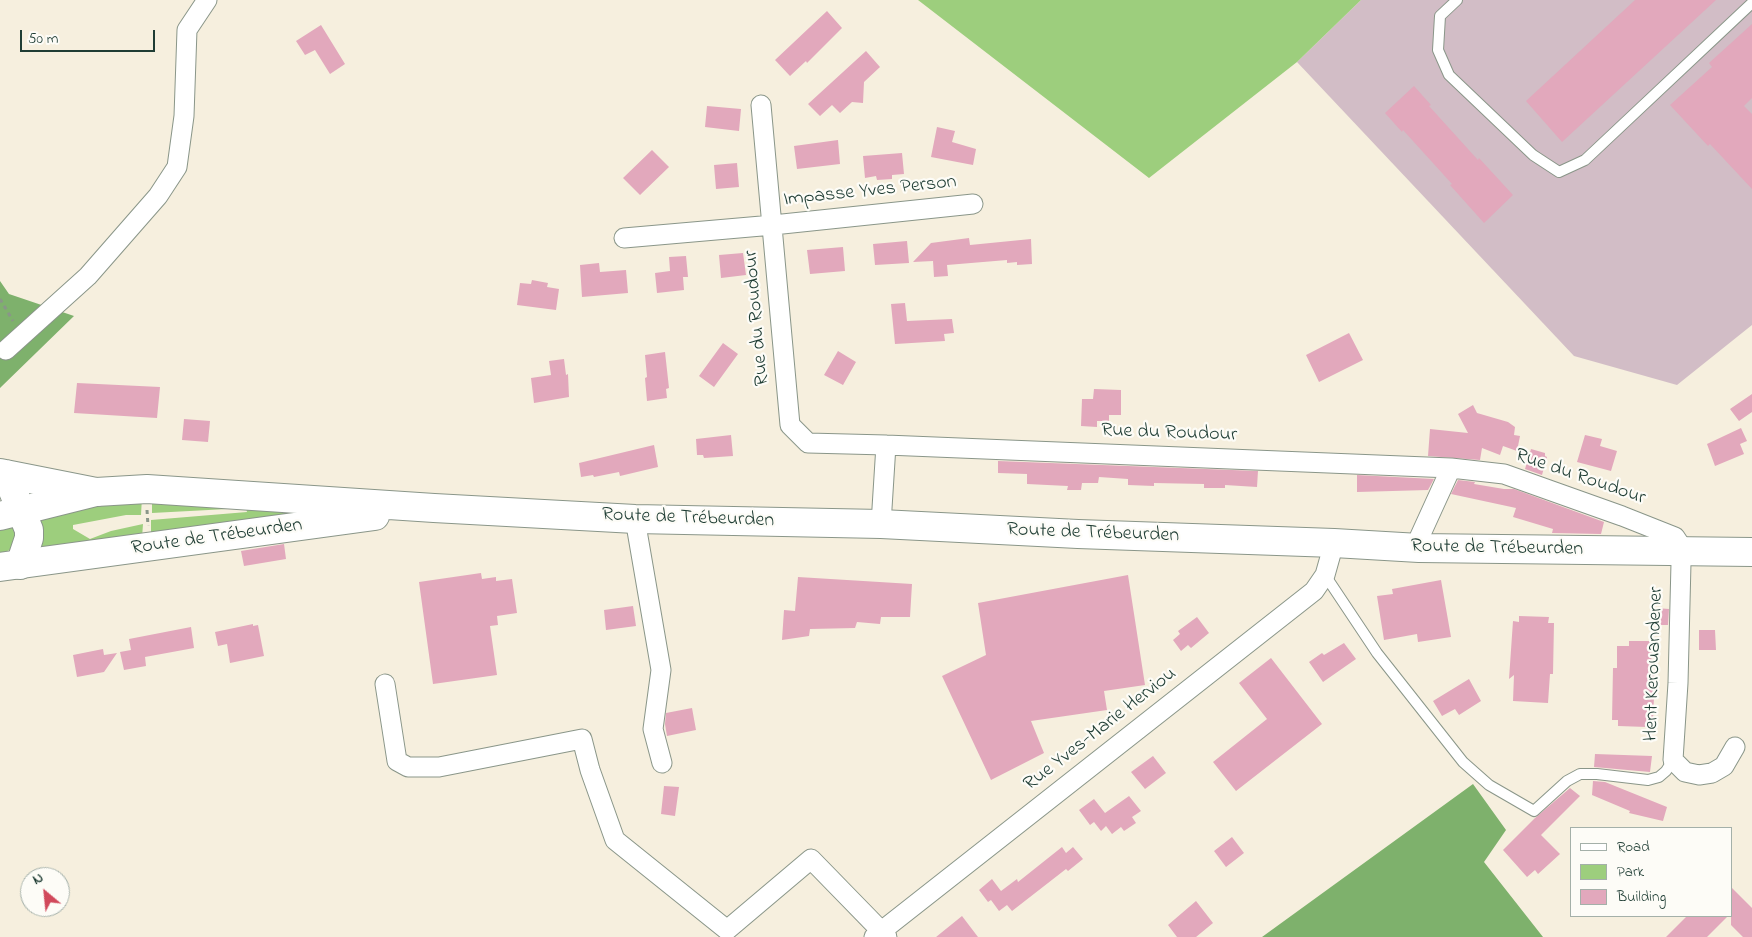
<!DOCTYPE html>
<meta charset="utf-8">
<style>
body{margin:0}
#map{position:relative;width:1752px;height:937px;overflow:hidden;background:#f6efde;font-family:"Indie Flower",sans-serif}
canvas{display:block}
.legend{position:absolute;left:1570px;top:827px;width:162px;height:90px;box-sizing:border-box;background:#fdfcf7;border:1px solid #a4b0a9;margin:0;padding:6px 9px;list-style:none;font-size:15px;color:#1f3d34}
.legend li{display:flex;align-items:center;gap:10px;height:25px}
.legend b{width:25px;border:1px solid #a4b0a9}
.north{position:absolute;left:20px;top:867px;width:50px;height:50px;box-sizing:border-box;background:#fdfcf7;border:1px solid #a4b0a9;border-radius:50%;rotate:332deg;font-size:14px;font-weight:700;line-height:20px;text-align:center;color:#1f3d34}
.north::after{content:'';display:block;margin:auto;width:18px;height:22px;background:#d1495b;clip-path:polygon(50% 0,100% 100%,50% 72%,0 100%)}
.scale{position:absolute;left:20px;top:30px;width:135px;height:22px;box-sizing:border-box;border:2px solid #1f3d34;border-top:0;padding-left:6px;font-size:15px;line-height:18px;white-space:nowrap;color:#1f3d34;-webkit-text-stroke:4px #fdfcf7;paint-order:stroke}
</style>
<div id="map">
<canvas width="1752" height="937"></canvas>
<ul class="legend">
<li><b style="height:6px;background:#fff"></b>Road</li>
<li><b style="height:14px;background:#9dce7d"></b>Park</li>
<li><b style="height:14px;background:#e2a8bc"></b>Building</li>
</ul>
<div class="north">N</div>
<div class="scale">50 m</div>
</div>
<script>
const context = document.querySelector('canvas').getContext('2d');
context.lineJoin = 'round';
function fillPath(path, color) { context.fillStyle = color; context.fill(path, 'evenodd'); }
const poly = rows => new Path2D(rows.map(r => 'M' + r).join(''));
function trace(path, color, width, dash) { context.strokeStyle = color; context.lineWidth = width; context.lineCap = dash ? 'butt' : 'round'; context.setLineDash(dash || []); context.stroke(path); }
function write(font, color, halo, rows, align = 'center') {
  context.font = font + ' "Indie Flower",sans-serif'; context.lineWidth = 4.5; context.setLineDash([]); context.textBaseline = 'middle'; context.strokeStyle = halo; context.fillStyle = color; for (const [text, x, y, turn = 0] of rows) {
    context.save(); context.translate(x, y); context.rotate((+turn || 0) * Math.PI / 180); context.textAlign = isNaN(turn) ? turn : align; if (halo) context.strokeText(text, 0, 0); context.fillText(text, 0, 0); context.restore();
  }
}
fillPath(poly([
 [1361,0,1752,0,1752,325,1677,385,1574,356,1297,62]
]), '#d2bdc6');
fillPath(poly([
 [918,0,1361,0,1297,62,1149,178],
 [152,496,364,506,151,538,151,520,247,512,246,508,152,513],
 [142,497,141,515,126,515,73,525,73,529,90,539,111,531,143,524,142,538,35,551,35,513],
 [0,522,12,522,20,533,12,549,0,554]
]), '#9dce7d');
fillPath(poly([
 [0,281,9,294,74,316,0,388],
 [1473,784,1506,830,1484,862,1543,937,1262,937]
]), '#7eb16c');
fillPath(poly([
 [1635,0,1716,0,1562,142,1526,101],
 [827,11,842,28,807,63,806,61,790,76,775,60],
 [1752,24,1752,98,1744,106,1752,114,1752,189,1710,144,1708,146,1670,105,1712,67,1709,63],
 [321,25,345,64,330,74,315,50,305,55,296,41],
 [866,51,880,67,864,82,863,103,852,102,840,113,832,105,820,116,808,104],
 [1414,86,1431,105,1429,106,1478,160,1479,158,1513,195,1484,223,1450,185,1452,184,1403,130,1402,132,1385,113],
 [707,106,741,109,739,131,705,127],
 [937,127,955,131,952,142,976,149,973,165,931,157],
 [838,140,840,164,797,169,794,146],
 [652,150,669,167,640,195,623,178],
 [902,153,904,174,892,175,892,179,877,180,876,176,865,178,863,156],
 [737,163,739,187,716,189,714,165],
 [969,238,970,245,1031,239,1032,264,1017,265,1017,262,1007,263,1007,260,947,265,948,276,934,277,933,261,913,262,931,243],
 [907,241,909,263,875,265,873,244],
 [843,247,845,271,810,274,807,250],
 [743,253,746,275,721,278,719,255],
 [686,256,688,277,683,277,684,290,657,293,655,273,670,271,669,257],
 [599,263,600,272,626,270,628,293,582,297,580,265],
 [532,280,548,283,547,287,559,289,556,310,517,305,520,283,531,284],
 [905,303,907,321,952,319,954,333,944,334,945,341,895,344,891,304],
 [1349,333,1363,360,1319,382,1306,355],
 [723,343,738,354,714,387,699,376],
 [838,351,856,362,843,385,824,375],
 [665,352,669,388,666,389,667,398,647,401,645,378,647,377,645,355],
 [564,359,566,375,568,374,569,397,534,403,531,378,551,375,549,361],
 [77,383,160,387,157,418,74,413],
 [1094,389,1121,390,1121,415,1109,415,1109,421,1097,421,1097,427,1081,426,1082,399,1093,399],
 [1752,394,1752,412,1739,421,1730,409],
 [1473,405,1477,413,1508,422,1515,427,1514,435,1520,436,1517,451,1503,446,1500,455,1482,448,1480,460,1428,456,1430,429,1468,433,1458,414],
 [184,419,210,421,208,442,182,440],
 [1741,428,1747,441,1740,444,1744,454,1715,466,1707,444],
 [731,435,733,456,704,458,703,455,697,455,696,439],
 [1585,435,1602,439,1600,446,1617,451,1611,471,1577,462],
 [654,445,658,467,620,476,619,472,594,477,593,475,581,477,579,463],
 [1531,449,1545,453,1545,456,1547,457,1542,475,1525,469],
 [998,461,1258,471,1257,487,1225,485,1225,488,1204,488,1204,484,1154,483,1154,486,1128,485,1128,479,1099,477,1098,483,1082,483,1081,490,1067,490,1068,486,1027,484,1027,474,998,473],
 [1357,475,1434,479,1428,490,1357,492],
 [1458,480,1475,482,1474,484,1504,489,1514,489,1604,522,1601,534,1552,533,1553,529,1513,517,1516,508,1451,494],
 [284,544,286,559,244,566,241,551],
 [481,573,482,579,496,577,496,581,512,579,517,613,497,616,498,625,490,626,497,675,433,684,419,582],
 [1128,575,1145,685,1104,691,1107,710,1031,721,1044,753,991,780,942,676,986,655,978,603],
 [798,577,912,584,910,617,881,617,880,624,857,622,855,628,810,629,809,636,782,640,784,610,795,611],
 [1441,580,1451,637,1418,642,1417,634,1384,640,1377,596,1393,594,1392,589],
 [633,606,636,626,606,630,604,610],
 [1656,608,1669,609,1668,625,1655,625],
 [1519,616,1549,617,1548,623,1554,623,1553,674,1550,674,1548,703,1513,701,1514,675,1509,679,1513,621,1519,622],
 [1197,617,1209,633,1191,648,1188,645,1181,651,1173,640,1180,634,1178,631],
 [253,624,253,626,258,625,264,656,230,663,227,644,218,646,215,632],
 [191,627,194,648,145,657,146,666,124,670,120,652,131,650,129,639],
 [1699,630,1715,630,1716,650,1699,650],
 [1629,641,1652,641,1651,671,1655,671,1653,721,1647,721,1647,727,1618,726,1618,720,1612,720,1613,668,1617,668,1617,646,1629,646],
 [1344,643,1356,659,1323,682,1309,662,1322,653,1324,655],
 [103,649,104,655,117,653,104,672,77,677,73,655],
 [1271,658,1322,724,1236,791,1213,762,1267,719,1239,683],
 [1469,679,1481,701,1459,715,1455,709,1442,716,1433,701],
 [692,708,696,730,667,736,665,724,666,713],
 [1595,754,1652,756,1650,772,1594,767],
 [1153,756,1166,773,1145,789,1131,772],
 [1593,781,1605,782,1667,807,1663,821,1629,813,1630,811,1592,795],
 [664,786,679,787,675,816,661,814],
 [1570,788,1580,796,1541,835,1560,854,1538,874,1535,870,1527,877,1503,850,1535,818],
 [1129,796,1141,811,1132,817,1136,823,1124,831,1121,827,1112,834,1106,826,1101,831,1094,822,1090,825,1079,810,1094,799,1105,813],
 [1232,837,1244,853,1226,867,1214,851],
 [1062,847,1066,853,1073,847,1083,859,1068,871,1066,869,1012,911,1007,905,999,911,991,900,988,902,979,890,992,879,1001,891,1017,879,1018,882],
 [1731,887,1752,908,1752,937,1743,937,1731,925],
 [1196,901,1213,923,1196,937,1177,937,1168,925],
 [962,916,978,937,936,937],
 [1687,916,1728,916,1707,937,1666,937]
]), '#e2a8bc');
const lane = poly([
 [1457,0,1440,16,1438,50,1449,75,1533,155,1559,172,1585,160,1752,3],
 [1325,575,1377,653,1463,762,1489,785,1534,811,1567,781,1580,774,1597,774,1648,780,1659,777,1666,771,1673,760]
]);
const street = poly([
 [761,105,790,425,808,443,886,445,1451,468,1504,474,1622,516,1675,537,1685,552,1681,563,1678,683,1673,760,1685,772,1699,775,1712,773,1724,766,1735,747],
 [624,238,773,225,973,204],
 [6,350,88,276,158,196,177,167,184,116,187,30,207,0],
 [635,519,661,670,653,729,662,763],
 [881,524,886,445],
 [1419,548,1420,536,1451,468],
 [385,684,397,761,408,767,439,767,582,739,590,770,615,840,727,930,811,859,887,937],
 [874,937,1314,591,1325,575,1334,543]
]);
const secondary = poly([
 [0,473,96,492],
 [6,474,29,530,29,538,20,565]
]);
const primary = poly([
 [0,516,96,492,147,489,434,508,635,519,881,524,1078,534,1334,543,1419,548,1752,552],
 [0,567,375,516]
]);
trace(lane, '#8a9689', 12);
trace(street, '#8a9689', 21);
trace(secondary, '#8a9689', 30);
trace(primary, '#8a9689', 30);
trace(poly([
 [0,299,13,321],
 [147,510,148,526]
]), '#8a9689', 3, [4, 4]);
trace(lane, '#fff', 10);
trace(street, '#fff', 19);
trace(secondary, '#fff', 28);
trace(primary, '#fff', 28);
write('20px', '#1f3d34', '#fdfcf7', [
 ["Impasse Yves Person",870,192,-6],
 ["Rue du Roudour",758,318,-95],
 ["Rue du Roudour",1169,434,2],
 ["Rue du Roudour",1580,478,19],
 ["Route de Trébeurden",688,519,2],
 ["Route de Trébeurden",1093,534,2],
 ["Route de Trébeurden",217,538,-8],
 ["Route de Trébeurden",1497,549,1],
 ["Hent Kerouandener",1655,664,-88],
 ["Rue Yves-Marie Herviou",1101,730,-38]
]);
</script>
